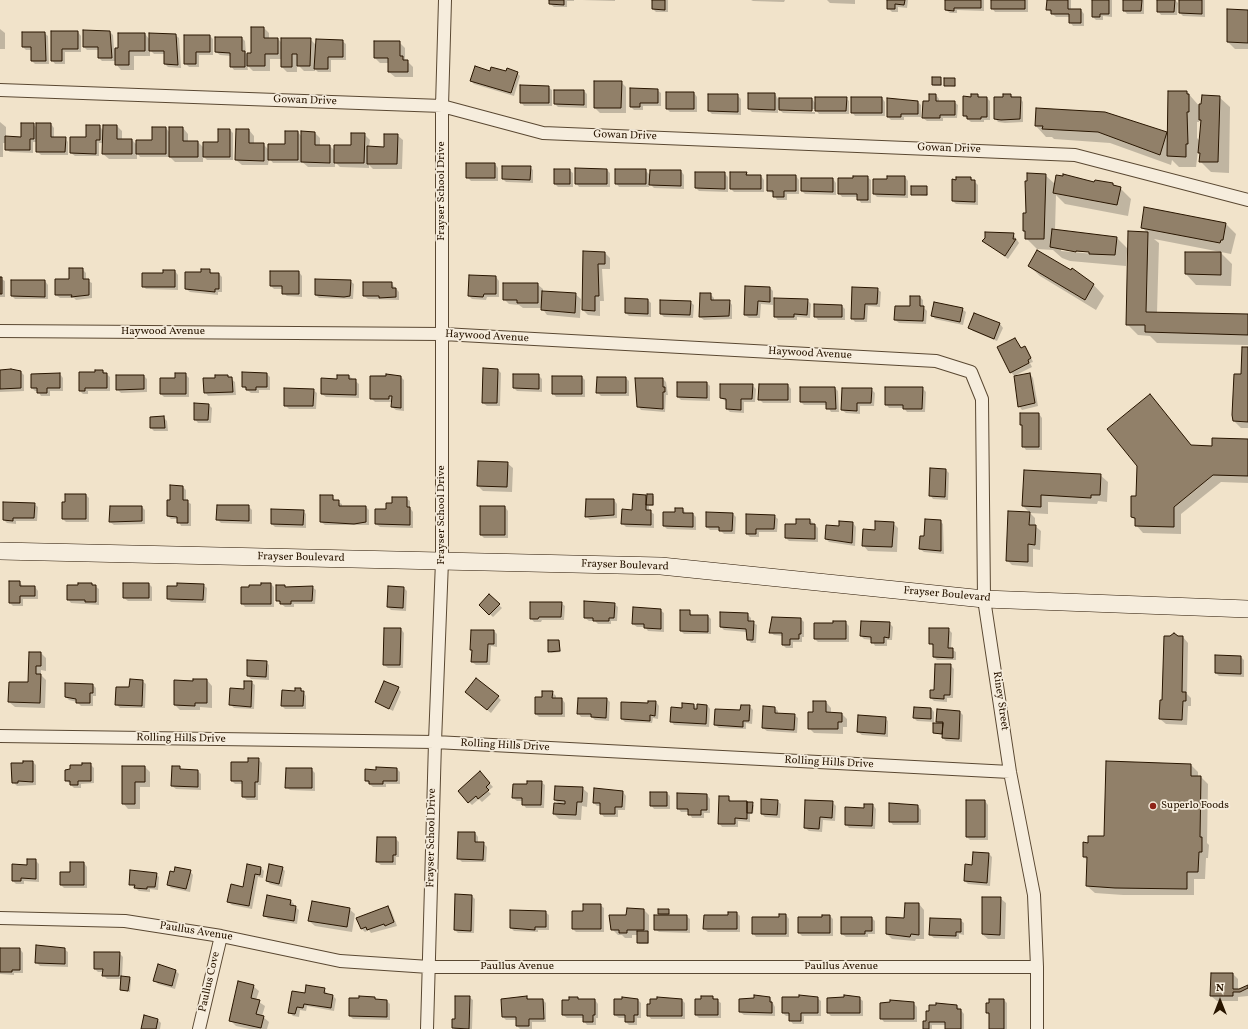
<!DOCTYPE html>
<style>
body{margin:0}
#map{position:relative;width:1248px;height:1029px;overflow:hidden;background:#f1e3ca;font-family:Vollkorn,serif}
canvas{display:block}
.north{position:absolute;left:1200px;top:981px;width:40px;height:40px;-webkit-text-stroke:3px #f6eddd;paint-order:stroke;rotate:0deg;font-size:11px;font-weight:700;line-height:16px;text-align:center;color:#281500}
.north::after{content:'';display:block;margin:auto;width:14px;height:18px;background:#281500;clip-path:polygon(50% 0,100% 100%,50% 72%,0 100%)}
</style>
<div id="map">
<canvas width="1248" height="1029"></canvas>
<div class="north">N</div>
</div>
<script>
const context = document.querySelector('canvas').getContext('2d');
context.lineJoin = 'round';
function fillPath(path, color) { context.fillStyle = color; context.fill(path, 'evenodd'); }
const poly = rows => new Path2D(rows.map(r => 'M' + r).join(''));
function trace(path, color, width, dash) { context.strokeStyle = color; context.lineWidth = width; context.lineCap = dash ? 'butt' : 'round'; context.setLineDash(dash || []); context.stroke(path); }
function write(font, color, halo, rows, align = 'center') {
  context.font = font + ' Vollkorn,serif'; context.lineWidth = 3.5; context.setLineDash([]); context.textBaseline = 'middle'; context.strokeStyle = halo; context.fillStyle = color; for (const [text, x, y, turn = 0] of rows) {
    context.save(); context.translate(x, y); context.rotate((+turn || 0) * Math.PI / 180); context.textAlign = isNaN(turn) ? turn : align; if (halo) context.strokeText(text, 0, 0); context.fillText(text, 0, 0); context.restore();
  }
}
fillPath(poly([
 [550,0,574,0,574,1,567,1,567,7,554,7,550,4],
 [582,0,615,0,615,1],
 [653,0,668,0,668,12,656,12,653,9],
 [751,0,785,0,784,2,753,1],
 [827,0,855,0,855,4,830,3],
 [888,0,908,0,907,8,898,7,898,12,892,12,888,8],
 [946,0,984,0,984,11,957,10,957,13,950,13,946,10],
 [992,0,1028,0,1028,12,995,12,992,8],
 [1048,0,1071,0,1071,10,1081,10,1084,14,1084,26,1073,26,1070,22,1070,17,1056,17,1047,9],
 [1093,0,1112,0,1112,17,1103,16,1103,20,1096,20,1093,17],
 [1124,0,1144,0,1144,14,1127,14,1124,10],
 [1158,0,1175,0,1178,3,1177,15,1161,15,1158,11],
 [1180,0,1205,0,1205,17,1183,16,1180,13],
 [1248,11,1248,49,1235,49,1228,42],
 [264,28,269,33,269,39,278,39,282,43,310,39,317,46,342,41,346,44,346,60,331,60,331,72,318,72,315,69,315,71,304,71,297,64,297,72,287,72,282,67,282,59,270,59,270,71,253,71,247,65,248,70,234,70,231,66,231,56,220,55,216,52,242,38,245,41,246,54,252,54],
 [0,29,5,33,5,49,0,49],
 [84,31,110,32,113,35,114,49,119,49,145,34,150,40,175,35,179,38,181,68,168,67,165,64,165,54,154,54,150,50,150,56,134,56,134,70,121,70,116,64,116,61,102,61,99,58,99,50,87,50,84,47],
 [52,32,78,32,81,36,81,52,65,52,65,64,55,64,52,60],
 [44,33,48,36,49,64,35,64,32,61,32,50,26,50,23,47],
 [210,36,213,39,213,55,199,55,199,67,189,67,185,63],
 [399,42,405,48,405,59,413,67,413,77,395,77,389,72,389,63,380,63,375,58],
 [506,73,517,73,520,76,514,96,474,84,471,81],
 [941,78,942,86,934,86,933,85],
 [954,79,956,87,945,85],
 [621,82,626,87,626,113,600,113,595,108],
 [548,87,552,90,552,106,524,106,521,102],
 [657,90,661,93,661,106,643,106,643,110,634,110,631,107],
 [584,91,587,94,587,108,558,107,555,104],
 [1187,92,1200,107,1219,97,1230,107,1229,173,1211,172,1200,161,1201,154,1198,151,1196,167,1179,167,1172,160,1171,165,1110,143,1054,139,1052,137,1046,137,1036,126,1037,109,1166,133,1168,135],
 [1199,119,1201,122,1200,141,1197,138,1197,122,1199,122],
 [694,93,697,97,697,112,670,112,667,109],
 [775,94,778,99,812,99,816,104,846,98,849,101,849,114,819,114,815,109,782,109,782,111,815,112,815,114,783,113,778,108,778,113,752,112,749,109],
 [737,95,741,99,741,115,712,114,709,111],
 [936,95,939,99,939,102,954,102,958,105,957,118,943,118,943,121,927,121,923,118,930,102],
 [978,95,981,98,987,98,990,101,990,120,984,120,984,122,971,122,964,116,964,97,972,98],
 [1011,95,1014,98,1020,98,1023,102,1023,122,1005,123,998,122,995,118],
 [882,98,885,102,885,116,855,116,852,112],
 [918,102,921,105,921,117,904,117,904,120,891,120,888,117],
 [0,122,6,127,6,137,22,138,33,124,37,128,51,124,54,128,54,138,65,138,68,142,68,155,41,155,37,151,37,142,33,142,33,153,10,152,6,149,6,143,3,143,3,157,0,157],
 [99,126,104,131,117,126,122,131,122,140,132,140,137,145,153,141,166,128,170,133,183,128,188,134,188,142,198,142,204,148,219,143,219,130,230,130,233,133,233,160,207,160,203,156,203,162,175,162,170,157,140,157,137,153,137,159,109,159,103,154,103,143,99,143,99,156,75,156,71,153],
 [249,130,254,136,254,144,263,144,269,150,286,145,298,132,302,137,315,133,320,138,320,146,330,146,335,151,352,146,364,134,370,140,369,147,385,148,397,135,403,140,402,169,373,169,369,165,369,168,340,167,335,162,335,167,308,167,301,161,301,163,273,163,269,158,268,165,242,165,236,160],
 [495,164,498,168,498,181,471,181,467,177],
 [530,167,533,170,533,183,506,182,503,179],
 [569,170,573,173,573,187,558,187,555,184],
 [607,170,610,173,610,187,579,187,576,183],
 [645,170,650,175,681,171,684,175,684,189,654,188,649,183,649,187,619,187,616,183],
 [724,173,728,177,728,192,699,191,696,188],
 [746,173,750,176,761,176,764,180,764,192,734,192,731,189],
 [1045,175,1056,185,1064,175,1080,178,1082,181,1113,184,1120,188,1131,199,1128,216,1065,204,1056,195,1055,230,1117,238,1129,250,1147,233,1143,228,1225,223,1236,234,1231,254,1154,239,1159,243,1157,313,1248,315,1248,345,1157,343,1150,336,1138,335,1127,324,1129,252,1127,252,1126,266,1070,261,1062,258,1053,250,1037,249,1026,238,1026,233,1024,231,1027,214],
 [1061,249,1094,252,1094,254,1061,251],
 [768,176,796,176,799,180,799,194,787,194,787,200,777,200,774,194,768,191],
 [867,177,871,180,871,203,861,203,858,197,842,197,839,193],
 [888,177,905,177,908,181,908,198,877,197,874,194,874,180,888,180],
 [971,178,978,185,978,205,956,204,953,201,953,180],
 [802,179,833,179,836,183,836,195,805,194,802,191],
 [926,187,928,196,912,194],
 [1013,234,1019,243,1008,259,984,241],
 [584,252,605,253,610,258,610,269,602,269,604,301,600,301,600,316,588,315,583,310],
 [1221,253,1232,264,1231,286,1196,285,1186,274],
 [1029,266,1071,271,1072,270,1088,279,1104,296,1096,310,1040,276],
 [82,269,86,273,86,280,92,283,92,298,76,300,74,298,60,298,56,295],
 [209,270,213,274,219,274,222,277,222,292,218,292,218,295,190,292,186,289,202,273],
 [175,271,178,275,178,290,146,289,143,286,164,274],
 [299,272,302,276,302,297,287,296,283,293,283,289,274,289,271,286],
 [470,276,496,277,499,281,499,297,487,297,486,300,472,299,469,296],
 [0,278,5,281,5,297,0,297,0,300],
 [45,281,48,285,48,299,15,299,12,296],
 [350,281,354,284,353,299,319,298,316,295],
 [391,283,399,292,399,300,368,299,364,296],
 [537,284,543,289,543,292,575,294,581,299,580,318,547,315,542,308,523,308,519,305,509,304,504,299],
 [770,288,773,291,773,305,761,304,760,318,749,318,745,315],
 [877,289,881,292,880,307,868,306,867,322,855,322,852,318],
 [710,294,714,298,714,301,729,301,732,305,732,319,704,320,700,317],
 [920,297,923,300,923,307,927,311,926,324,899,323,895,320],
 [648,300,651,303,651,317,629,316,626,313],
 [807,300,811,304,810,318,797,317,797,320,778,320,775,316],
 [690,302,694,305,693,318,664,317,661,314],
 [842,306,845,309,845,320,818,320,815,316],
 [962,309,966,312,963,325,935,319,932,315],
 [975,314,1000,324,1003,328,997,341,973,331,969,328],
 [1015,339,1022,349,1024,347,1028,351,1033,362,1030,363,1032,367,1014,376,1011,372],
 [1248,348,1248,428,1241,428,1234,421],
 [498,370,501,373,500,406,487,406,483,403],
 [103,371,110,377,110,391,88,391,88,394,83,394,80,391,96,373],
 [0,372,21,372,24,375,24,391,0,392],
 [60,374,63,378,63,391,50,391,50,396,41,396,38,391,35,391,32,388],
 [185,374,189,378,189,397,164,397,161,394,176,379],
 [267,374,270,377,270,390,259,390,259,393,251,393,243,387],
 [1030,374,1033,378,1038,406,1022,410,1019,406],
 [390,375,392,377,401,377,404,380,404,411,396,410,392,407,393,402,375,402,371,398,371,376],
 [538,375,542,379,542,392,517,391,514,388],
 [144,376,147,379,147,392,121,393,117,389],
 [227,376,235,382,236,395,208,396,205,392,217,379],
 [349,376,359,384,359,398,326,397,322,394,338,380],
 [582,377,585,380,585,397,556,397,553,393],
 [598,378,626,378,629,381,629,396,601,396,597,392],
 [636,379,663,379,666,382,668,395,666,395,665,412,641,410,638,406],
 [678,383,707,383,710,386,710,401,681,400,678,397],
 [752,385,756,389,755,402,744,402,744,413,730,412,727,409,727,402,721,398],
 [760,385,788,385,791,389,791,403,763,403,759,399],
 [835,388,838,391,839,412,831,412,827,405,804,405,801,402],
 [922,388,926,392,925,412,907,412,904,408,889,408,886,404],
 [871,389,875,393,874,406,860,406,860,414,846,413,842,410],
 [313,390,317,393,316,409,289,409,285,405],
 [1150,395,1192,446,1213,447,1248,440,1248,483,1221,482,1181,514,1181,534,1143,533,1136,525,1136,521,1132,517,1137,497,1138,466],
 [209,405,212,408,211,423,198,423,195,419],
 [1039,414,1042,418,1042,450,1026,450,1023,446,1023,427,1021,424],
 [164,418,167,421,168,431,154,431,151,428],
 [507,463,513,468,512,492,483,491,478,486],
 [946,470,949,473,948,500,933,499,930,495],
 [1025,472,1100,475,1108,482,1107,502,1098,501,1097,504,1048,502,1048,514,1030,513,1035,518,1035,526,1041,531,1040,550,1033,549,1033,567,1012,565,1007,560,1009,512,1030,513,1023,506],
 [183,487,186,490,186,501,191,504,191,526,181,526,178,519,171,519,168,516,171,501],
 [86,495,89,498,89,522,66,522,63,519,66,503],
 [648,495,654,496,654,506,649,506,649,511,654,514,654,528,626,527,622,523,646,496,647,497],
 [332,496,336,501,342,504,342,507,366,507,369,510,369,525,325,525,321,522],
 [406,498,410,501,410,508,413,512,413,528,380,527,376,524,393,504],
 [614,500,617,504,617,518,590,520,586,516],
 [34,504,38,507,37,521,16,521,16,524,7,523,4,520],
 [248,506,252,510,252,524,221,523,217,519],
 [111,507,142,507,145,510,145,524,114,525,110,522],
 [505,507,508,511,508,538,484,538,481,535],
 [683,509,686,514,693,514,696,517,696,530,667,529,664,526,676,513],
 [303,511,306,514,306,528,275,527,272,524],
 [733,514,736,517,735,534,724,534,720,530,710,530,707,527],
 [774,516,778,519,777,532,759,532,759,537,750,537,747,534],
 [810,520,818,528,818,542,789,541,786,538,786,525,797,525],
 [940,521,943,524,944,554,924,552,920,549,925,537],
 [853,523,856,527,855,546,829,542,826,539,840,527],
 [893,523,898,528,897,552,868,551,863,545,876,531],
 [20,582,23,587,35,587,38,591,38,599,23,599,23,606,13,606,10,603],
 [92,584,99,589,99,605,71,603,68,599,68,586],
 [124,584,149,584,152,587,152,601,128,601,124,598],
 [271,584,274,587,274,607,245,607,242,603,262,586],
 [203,585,207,588,206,603,171,602,168,599,178,587],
 [285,586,286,588,312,587,316,590,315,604,294,604,294,607,285,607,277,600],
 [404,588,407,591,406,611,391,610,388,607],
 [489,596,502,608,493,617,480,605],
 [561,603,565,606,564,620,542,620,541,622,534,622,531,618],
 [614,604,618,607,617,621,611,621,611,624,598,624,595,621,589,621,585,618],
 [660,610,664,613,664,632,648,631,645,627,637,627,633,624],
 [689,611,693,616,708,616,711,619,711,634,684,634,681,631],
 [747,614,751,618,751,622,757,625,756,643,751,643,748,639,747,632,724,630,721,627],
 [801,619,804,622,804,637,802,637,802,642,793,642,793,648,786,648,783,645,783,636,774,635,770,632],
 [845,622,849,626,849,642,818,642,815,639,834,624],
 [889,623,893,627,892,640,887,640,887,646,875,646,872,640,864,639,861,636],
 [401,629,404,633,403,668,388,668,384,665],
 [948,629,952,633,951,649,956,652,956,660,937,660,934,657,933,646,930,643],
 [494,631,497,634,497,647,491,646,490,665,476,665,472,662],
 [1178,637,1183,637,1188,643,1187,694,1191,698,1191,706,1188,706,1187,725,1166,724,1160,719],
 [559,641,561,652,551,653,549,651],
 [41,653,46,658,46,671,41,670,41,675,46,680,45,708,15,707,9,702,29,683],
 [1241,657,1244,660,1244,677,1219,676,1216,673],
 [266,662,269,665,269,680,251,679,248,676],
 [950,665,954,669,953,698,947,698,947,702,934,701,931,698,931,691,935,691],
 [207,680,212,686,212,708,200,707,200,710,180,710,175,705,175,681],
 [142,681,146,684,145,708,120,708,116,704,130,688],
 [251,682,255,685,254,709,234,708,230,704],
 [93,685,96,688,96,696,93,696,93,706,81,706,77,702,69,700,66,697],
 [398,688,401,692,393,711,376,702],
 [301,689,306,696,306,709,285,709,282,706,296,692],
 [552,692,556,696,556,699,562,699,565,703,565,717,539,717,536,714,542,698],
 [470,696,498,697,501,700,491,713],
 [607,699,610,702,609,721,595,720,592,717,581,717,578,713],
 [656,702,659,706,658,719,653,718,652,723,625,722,622,719],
 [826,702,831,708,831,713,842,714,847,719,847,727,843,727,843,734,814,733,809,728,814,713],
 [694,705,698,709,707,705,710,709,709,727,674,725,671,721,683,709],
 [749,706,753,710,752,724,746,723,746,729,719,728,715,725],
 [775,708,778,711,778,714,794,715,798,718,797,733,767,731,763,728],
 [931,708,934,712,934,722,917,721,914,718],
 [960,712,963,715,962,742,946,741,943,738,943,735,934,733,940,724,937,722],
 [885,718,888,721,888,737,862,735,858,732],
 [258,759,262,763,261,785,258,785,258,800,247,800,243,797,243,784,235,784,232,781,249,763],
 [24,762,33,762,36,765,36,785,17,786,13,782],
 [91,765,94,768,94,783,81,784,81,788,74,788,66,780],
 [1191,765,1198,772,1198,777,1201,777,1208,784,1207,843,1209,845,1208,858,1206,858,1205,879,1194,879,1194,895,1123,895,1095,893,1087,886,1088,861,1084,857,1089,844,1105,837],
 [123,767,145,767,150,772,150,787,140,787,140,809,128,809,123,803],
 [179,767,182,770,198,771,201,774,201,790,176,789,172,786],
 [311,769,315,773,315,791,290,790,286,787],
 [397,769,400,772,400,784,386,784,386,787,373,787,366,781,377,771],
 [483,776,493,787,488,791,491,794,482,802,479,799,472,805,469,802],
 [541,782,545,785,544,808,526,808,523,804,523,801,517,801,513,798,528,785],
 [582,788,588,793,587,807,582,806,581,820,559,819,554,814,560,805,555,800],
 [623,792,626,796,625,810,618,810,618,817,604,817,601,813,601,806,597,806,594,803],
 [651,793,667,793,670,796,670,809,654,809,651,805],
 [707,795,710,799,710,813,704,813,704,818,692,818,689,812,681,812,678,808],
 [728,797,732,802,754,805,753,814,750,814,750,822,738,821,738,827,722,827,719,823],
 [777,801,781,804,780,818,765,817,762,814],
 [985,801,988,805,988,840,970,840,967,837],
 [832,802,836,806,835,821,823,820,822,832,809,831,805,828],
 [890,804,918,806,921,810,921,825,893,825,890,821],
 [873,805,876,809,875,829,849,828,846,824],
 [475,833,478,837,478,843,483,843,487,847,486,862,462,862,458,858],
 [395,838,399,842,399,857,396,857,396,865,381,865,377,862],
 [989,854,992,857,990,886,968,884,965,881,973,866],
 [35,860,39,864,39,882,24,881,24,884,16,884,13,881],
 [71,863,84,863,87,867,87,888,64,888,61,885,61,873,71,873],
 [248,865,261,868,264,871,263,878,258,877,252,909,232,905,228,902,244,888],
 [282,868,285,871,282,887,270,884,267,881],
 [190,871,193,875,190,892,171,888,168,885,175,873],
 [156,874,159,877,158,890,150,889,150,892,139,891,130,884],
 [472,896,475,899,474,933,458,933,455,930],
 [1000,898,1006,903,1005,939,988,939,982,934],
 [291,901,294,904,294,906,299,910,297,924,268,919,264,915],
 [919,904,924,910,924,939,916,939,915,941,892,939,887,934,905,919],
 [600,905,604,908,604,932,576,932,573,929,584,912],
 [387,907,391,910,397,926,371,933,369,930,365,932,362,929],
 [349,909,355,914,352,932,315,926,309,921],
 [644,910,649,915,649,944,639,944,638,935,632,935,632,938,625,938,622,935,618,935,612,929,627,916],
 [669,910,670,916,686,916,690,919,690,933,659,932,655,929,662,916,659,914],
 [545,912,549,915,549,930,538,930,538,932,514,931,511,928],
 [737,913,740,916,740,932,708,932,704,929],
 [786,915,789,919,789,937,756,937,753,933],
 [830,916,833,919,833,936,802,936,799,933,823,918],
 [872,918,875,921,875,934,868,934,868,937,846,937,842,934],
 [960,920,964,923,964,935,959,934,959,939,934,938,930,935],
 [0,949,20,949,23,953,23,973,14,973,14,975,0,974],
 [64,949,68,952,68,967,40,966,36,962],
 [95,953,119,953,123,957,122,977,131,979,130,992,121,990,122,979,107,979,103,975,104,972,98,972,95,969],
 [159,965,176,971,179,974,175,989,158,984,154,980],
 [1233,974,1238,979,1238,990,1248,986,1248,996,1238,997,1238,1001,1217,1001,1211,996],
 [253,986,259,991,256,1000,265,1006,262,1016,269,1022,267,1029,250,1029,236,1026,230,1020],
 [324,989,328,995,333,996,336,999,334,1011,307,1006,306,1011,300,1010,299,1017,293,1016,289,1012,306,994],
 [810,996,817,998,821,1001,821,1016,804,1016,804,1024,793,1024,790,1020,790,1016,786,1016,783,1013,783,998],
 [852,996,859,998,863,1001,863,1016,831,1016,828,1013,828,998],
 [469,997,473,1000,472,1029,455,1029,453,1027,456,1020],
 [527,997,529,1000,543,1000,546,1003,546,1022,532,1022,532,1029,520,1029,517,1026,517,1020,506,1020,503,1017],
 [712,997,721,1003,721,1018,699,1018,696,1015],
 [374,998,377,1000,387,1001,390,1004,390,1020,353,1019,350,1016],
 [578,998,580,1000,595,1000,598,1004,598,1018,596,1018,596,1025,587,1025,584,1021,584,1018,567,1018,563,1015,570,1001],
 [665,998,667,1000,682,1000,685,1003,685,1019,651,1019,648,1015,651,999],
 [770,998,775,1007,775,1016,744,1015,740,1012],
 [638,1000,641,1003,641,1018,637,1018,637,1025,629,1025,626,1022,626,1018,619,1018,615,1015],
 [1004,1000,1007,1003,1007,1029,990,1029,990,1016,987,1013],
 [913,1003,917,1007,917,1022,884,1022,881,1018],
 [945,1006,957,1006,960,1009,964,1014,964,1029,946,1029,946,1025,932,1025,932,1029,924,1029,927,1022],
 [158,1020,161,1023,160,1029,142,1029]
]), '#0003');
const building = poly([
 [549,0,564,0,564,5,549,4,549,0],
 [652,0,665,0,665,10,652,9,652,0],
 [887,0,905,0,904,5,895,4,895,9,887,9,887,0],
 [945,0,981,0,981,8,954,8,954,11,945,10,945,0],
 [991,0,1025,0,1025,9,991,9,991,0],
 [1047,0,1068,0,1068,9,1081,9,1081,23,1069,23,1069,14,1051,14,1051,10,1046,10,1047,0],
 [1092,0,1109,0,1109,14,1100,14,1100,17,1092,17,1092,0],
 [1123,0,1142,0,1141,11,1123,11,1123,0],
 [1157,0,1175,0,1174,12,1157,12,1157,0],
 [1179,0,1202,0,1202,14,1179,13,1179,0],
 [1227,9,1248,10,1248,43,1227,42,1227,9],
 [251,27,264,27,264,38,278,38,278,54,265,54,265,66,247,66,247,53,251,53,251,27],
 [83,30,110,31,112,58,98,58,98,47,83,47,83,30],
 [51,31,78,31,78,49,62,49,62,61,51,61,51,31],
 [22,32,45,32,46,61,31,61,31,47,22,47,22,32],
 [118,33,145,33,145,51,129,51,129,65,115,65,115,48,118,48,118,33],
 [149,33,176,34,178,65,164,64,164,51,149,51,149,33],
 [184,35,210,35,210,52,196,52,196,64,184,64,184,35],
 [215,37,242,37,242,51,245,51,245,67,230,67,230,53,215,52,215,37],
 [281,38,311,38,310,66,297,66,297,54,292,54,292,67,281,67,281,38],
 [316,39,343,40,343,57,328,57,328,69,314,69,316,39],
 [374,41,400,41,400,56,403,56,403,60,408,60,408,72,388,72,388,58,374,58,374,41],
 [475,66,490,71,491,67,506,71,507,68,518,72,511,93,470,81,475,66],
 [932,77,941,77,941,85,932,85,932,77],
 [944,78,955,78,955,86,944,86,944,78],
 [594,81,622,81,621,108,594,108,594,81],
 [520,85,549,86,549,103,520,103,520,85],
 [630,88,658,89,658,103,640,103,640,107,630,107,630,88],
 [554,90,584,90,584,105,554,104,554,90],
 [1168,91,1187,91,1187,94,1189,94,1189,112,1187,112,1188,144,1186,144,1186,157,1167,156,1168,91],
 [666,92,694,92,694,109,666,109,666,92],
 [748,93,775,93,775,110,748,109,748,93],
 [708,94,738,94,738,112,708,111,708,94],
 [929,94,936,94,936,101,955,101,955,115,940,115,940,118,922,118,923,101,929,101,929,94],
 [971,94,978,94,978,97,987,97,987,117,981,117,981,119,967,119,967,116,963,116,963,96,971,97,971,94],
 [1003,94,1011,94,1011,97,1021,97,1020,119,1001,120,994,119,994,97,1003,97,1003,94],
 [1202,95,1220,96,1218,162,1199,162,1200,153,1198,153,1201,120,1199,120,1199,104,1201,104,1202,95],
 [815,97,847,97,846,111,815,111,815,97],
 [851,97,882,97,882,113,851,113,851,97],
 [779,98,812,98,812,111,779,110,779,98],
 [887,98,918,101,918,114,901,114,901,117,887,117,887,98],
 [1036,108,1105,112,1167,132,1160,155,1098,132,1042,129,1043,126,1035,126,1036,108],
 [21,123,34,123,34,139,30,139,30,150,5,150,5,136,21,137,21,123],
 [36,123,51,123,51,137,66,137,65,152,36,152,36,123],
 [86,125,100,125,100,140,96,140,96,154,70,153,70,137,86,137,86,125],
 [103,125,117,125,117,139,132,139,132,154,102,154,103,125],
 [152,127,166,127,166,154,136,154,136,140,152,140,152,127],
 [169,127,183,127,183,141,198,141,198,157,169,157,169,127],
 [218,129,230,129,230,157,203,157,203,142,218,142,218,129],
 [236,129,249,129,249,143,264,143,264,161,235,160,236,129],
 [285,131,298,131,298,160,268,160,268,144,285,144,285,131],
 [301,131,315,132,315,145,330,145,330,163,301,162,301,131],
 [351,133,365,133,364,163,334,163,334,145,351,145,351,133],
 [384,134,398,134,397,164,367,164,367,146,384,147,384,134],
 [466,163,495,163,495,178,466,178,466,163],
 [502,166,531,166,530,180,502,179,502,166],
 [575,168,607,169,607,184,575,184,575,168],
 [554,169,570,169,570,184,554,184,554,169],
 [615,169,646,169,646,184,615,184,615,169],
 [650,170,681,170,681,186,649,185,650,170],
 [695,172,725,172,725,189,695,188,695,172],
 [730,172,747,172,746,175,761,175,761,189,730,189,730,172],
 [1027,173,1046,174,1044,239,1025,239,1025,231,1023,231,1023,213,1026,213,1025,181,1027,181,1027,173],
 [1063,174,1094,182,1095,180,1113,183,1113,185,1121,187,1117,205,1053,193,1056,175,1063,176,1063,174],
 [767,175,796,175,796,191,784,191,784,197,773,197,773,191,767,191,767,175],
 [853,176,868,176,868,200,857,200,857,194,838,194,838,178,853,178,853,176],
 [887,176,905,176,905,195,873,194,873,179,887,179,887,176],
 [956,177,971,177,971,180,975,180,975,202,952,201,952,179,956,180,956,177],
 [801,178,833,178,833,192,801,191,801,178],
 [911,186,927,186,927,195,911,195,911,186],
 [1144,207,1226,223,1223,240,1221,240,1220,243,1141,228,1144,207],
 [1052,229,1117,237,1115,255,1089,254,1089,252,1076,251,1076,252,1050,247,1052,229],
 [1128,231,1148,232,1146,312,1248,314,1248,335,1145,332,1145,325,1126,325,1128,231],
 [985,232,1014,233,1013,239,1016,239,1005,256,982,241,985,238,985,232],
 [1037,250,1071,270,1072,268,1094,284,1085,300,1028,266,1037,250],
 [583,251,605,252,605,264,598,264,599,296,595,296,595,311,582,310,583,251],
 [1185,252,1221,252,1221,275,1185,274,1185,252],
 [69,268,83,268,83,279,89,279,89,295,71,297,72,295,55,295,55,279,69,279,69,268],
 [201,269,210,269,210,273,219,273,219,289,215,289,215,292,185,289,185,272,201,272,201,269],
 [163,270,175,270,175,287,142,287,142,273,163,273,163,270],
 [270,271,299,271,299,294,282,294,282,286,270,286,270,271],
 [469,275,496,276,496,294,484,294,483,297,468,296,469,275],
 [0,277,2,277,2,294,0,294,0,277],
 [315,279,351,280,350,296,344,297,315,295,315,279],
 [11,280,45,280,45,297,11,296,11,280],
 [363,282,392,282,392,288,396,288,396,297,379,298,379,296,363,296,363,282],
 [503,283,538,283,538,303,517,303,517,300,503,300,503,283],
 [745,286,770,287,770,302,758,301,757,315,744,315,745,286],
 [852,287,878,288,877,304,865,304,864,319,851,319,852,287],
 [542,291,576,293,575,313,541,310,542,291],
 [700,293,711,293,711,300,730,300,729,316,699,317,700,293],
 [910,296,920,296,920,306,924,306,923,321,894,320,895,306,910,306,910,296],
 [625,298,648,299,648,314,625,313,625,298],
 [774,298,808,299,807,315,794,314,794,317,774,317,774,298],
 [660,300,691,301,690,315,660,314,660,300],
 [934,302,963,308,960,322,931,316,934,302],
 [814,304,842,305,842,317,814,317,814,304],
 [974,313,1000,323,994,339,968,328,974,313],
 [1015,338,1021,348,1025,346,1031,358,1028,360,1029,363,1010,373,997,347,1015,338],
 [1242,347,1248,347,1248,422,1233,421,1232,415,1234,374,1241,374,1242,347],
 [483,368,498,369,497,403,482,403,483,368],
 [11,369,21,371,21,388,0,389,0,370,11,369],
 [95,370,103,370,103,373,107,373,107,388,85,388,85,391,79,391,79,372,95,372,95,370],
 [242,372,267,373,267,387,256,387,256,390,246,390,246,387,242,387,242,372],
 [60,373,60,388,47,388,47,393,37,393,37,388,31,388,31,374,60,373],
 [175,373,186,373,186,394,160,394,160,378,175,378,175,373],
 [1030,373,1035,403,1018,407,1014,376,1030,373],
 [386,374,401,376,401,408,391,407,392,396,389,396,389,399,370,399,370,376,386,376,386,374],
 [513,374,539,374,539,389,513,388,513,374],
 [116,375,144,375,144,389,116,390,116,375],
 [215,375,228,375,228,377,232,377,233,392,204,393,203,378,215,378,215,375],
 [337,375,349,375,349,379,356,379,356,395,321,394,321,378,337,379,337,375],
 [552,376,582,376,582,394,552,394,552,376],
 [597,377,626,377,626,393,596,393,597,377],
 [635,378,663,378,663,387,665,387,665,392,663,392,663,409,637,407,635,378],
 [677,382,707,382,707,398,677,397,677,382],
 [720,384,753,384,752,399,741,399,741,410,726,409,726,399,720,398,720,384],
 [759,384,788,384,788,400,758,400,759,384],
 [800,387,835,387,836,409,826,409,826,402,800,402,800,387],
 [885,387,923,387,922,409,903,409,903,405,885,405,885,387],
 [284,388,314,389,313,406,284,406,284,388],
 [842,388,872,388,871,403,857,403,857,411,841,410,842,388],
 [1150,394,1191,445,1212,446,1212,438,1248,439,1248,476,1213,475,1174,507,1174,527,1135,526,1135,518,1131,517,1131,496,1136,496,1137,466,1107,429,1150,394],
 [194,403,209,404,208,420,194,420,194,403],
 [1020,413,1039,413,1039,447,1022,447,1022,425,1020,425,1020,413],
 [164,416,165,428,150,428,150,417,164,416],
 [478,461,508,462,507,487,477,486,478,461],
 [930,468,946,469,945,497,929,496,930,468],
 [1024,470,1101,474,1100,495,1091,495,1091,498,1041,495,1041,507,1022,506,1024,470],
 [170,485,183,486,183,500,188,500,188,523,177,523,177,517,167,516,167,500,170,500,170,485],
 [65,494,86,494,86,519,62,519,62,502,65,502,65,494],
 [633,494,646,495,646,510,651,510,651,525,621,524,622,509,632,510,633,494],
 [647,494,653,494,653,505,646,505,647,494],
 [320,495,333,495,333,500,339,500,339,506,366,506,366,522,354,524,320,522,320,495],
 [392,497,407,497,407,507,410,507,410,525,375,524,375,509,386,509,386,503,392,503,392,497],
 [586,499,614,499,614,515,585,517,586,499],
 [3,502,35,503,34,518,13,518,13,521,3,520,3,502],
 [217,505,249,505,249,521,216,520,217,505],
 [110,506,142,506,142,521,109,522,110,506],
 [480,506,505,506,505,535,480,535,480,506],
 [675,508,683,508,683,513,693,513,693,527,663,526,663,512,675,512,675,508],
 [271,509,304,510,303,525,271,524,271,509],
 [1008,511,1030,512,1029,525,1036,525,1035,545,1028,544,1028,562,1006,561,1008,511],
 [706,512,733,513,732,531,719,531,719,527,706,527,706,512],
 [746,514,775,515,774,529,756,529,756,534,746,534,746,514],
 [796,519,810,519,810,524,815,524,815,539,785,538,785,524,796,524,796,519],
 [925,519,941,520,941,551,919,549,920,536,924,536,925,519],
 [839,521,853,522,852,543,825,539,826,525,839,526,839,521],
 [875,521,894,522,892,547,862,546,863,529,875,530,875,521],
 [9,581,20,581,20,586,35,586,35,596,20,596,20,603,9,603,9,581],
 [78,583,92,583,92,585,96,585,96,602,85,602,85,600,67,600,67,585,78,585,78,583],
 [123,583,149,583,149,598,123,598,123,583],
 [177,583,204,584,203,600,167,599,167,586,177,586,177,583],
 [261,583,271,583,271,604,241,604,241,587,249,587,249,585,261,585,261,583],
 [276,585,285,585,285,587,313,586,312,601,291,601,291,604,280,604,280,601,276,601,276,585],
 [388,586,404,587,403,608,387,607,388,586],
 [489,594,500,604,489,615,479,605,489,594],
 [584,601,615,603,614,618,609,618,609,621,593,621,593,618,584,618,584,601],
 [530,602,562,602,561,617,539,617,538,619,530,619,530,602],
 [633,607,661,609,661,629,644,628,644,624,632,624,633,607],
 [680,610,690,610,690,615,708,615,708,632,680,631,680,610],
 [720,612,748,613,748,621,754,621,753,640,747,640,746,629,720,627,720,612],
 [772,617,801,618,801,634,799,634,799,639,790,639,790,645,782,645,782,633,769,633,772,617],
 [833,621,846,621,846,639,814,639,814,623,833,623,833,621],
 [861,621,890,622,889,638,884,637,884,643,871,643,871,637,860,636,861,621],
 [384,628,401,628,400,665,383,665,384,628],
 [929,628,949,628,948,648,953,648,953,658,933,657,933,644,929,644,929,628],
 [471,630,494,630,494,644,488,644,487,662,471,662,472,650,470,650,471,630],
 [1174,633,1178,636,1183,636,1182,692,1186,692,1186,701,1183,701,1182,720,1159,719,1160,700,1162,700,1164,636,1170,636,1174,633],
 [548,640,559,640,560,651,548,652,548,640],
 [29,652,41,652,41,666,36,666,36,674,41,674,40,703,8,702,9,682,28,682,29,652],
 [1215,655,1241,656,1241,674,1215,673,1215,655],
 [247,660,267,661,266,677,247,676,247,660],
 [935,664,951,664,950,695,944,695,944,699,930,698,930,690,934,690,935,664],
 [476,678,499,696,487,710,465,692,476,678],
 [130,679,143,680,142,706,115,705,116,687,129,687,130,679],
 [193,679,207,679,207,703,195,703,195,706,174,705,174,680,193,681,193,679],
 [244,681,252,681,251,707,229,705,230,688,244,689,244,681],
 [384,681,399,687,389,709,375,702,384,681],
 [65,683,93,684,93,693,90,693,90,703,76,703,76,699,65,697,65,683],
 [295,688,301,688,301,691,304,691,303,706,281,706,282,690,295,691,295,688],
 [542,691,553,691,552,698,562,698,562,714,535,714,535,697,542,697,542,691],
 [578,698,607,698,606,718,591,717,591,714,577,714,578,698],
 [648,701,656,701,655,716,650,715,650,721,621,719,621,702,648,703,648,701],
 [813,701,826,701,826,712,842,713,842,722,838,722,838,729,808,729,808,712,813,712,813,701],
 [682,703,694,704,694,709,697,709,697,704,707,705,706,724,670,722,671,707,682,708,682,703],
 [741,705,750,705,749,721,743,721,743,727,714,725,715,709,740,710,741,705],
 [763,706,775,707,775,713,795,714,794,730,762,728,763,706],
 [914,707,931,708,931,719,913,718,914,707],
 [937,709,960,711,959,739,942,738,943,722,936,722,937,709],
 [858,715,886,717,885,734,857,732,858,715],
 [933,723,943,723,942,734,933,733,933,723],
 [248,758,259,758,258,782,255,782,255,797,242,797,242,781,231,781,231,762,248,762,248,758],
 [23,761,33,761,33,782,18,781,18,783,12,783,11,763,23,763,23,761],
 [1106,761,1191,764,1191,776,1201,776,1200,837,1202,837,1202,852,1199,852,1198,872,1187,872,1187,889,1115,888,1086,886,1087,857,1083,857,1083,842,1088,843,1088,836,1104,836,1106,761],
 [82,763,91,763,91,781,78,781,78,785,70,785,70,781,65,781,65,770,70,769,70,765,82,765,82,763],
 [122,766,145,766,145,782,135,782,135,804,122,804,122,766],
 [172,766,180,766,180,769,198,770,198,787,171,786,172,766],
 [376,767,397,768,397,781,383,781,383,784,369,784,369,781,365,781,365,769,376,770,376,767],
 [286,768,312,768,312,788,285,788,286,768],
 [480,771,490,783,486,787,489,790,478,799,476,796,468,803,458,791,480,771],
 [527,781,542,781,541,805,522,805,522,798,512,798,513,784,527,784,527,781],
 [555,786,583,787,582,802,577,802,576,815,553,814,554,803,565,804,565,801,554,800,555,786],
 [594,788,623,791,622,807,615,807,615,814,600,814,600,803,593,803,594,788],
 [650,792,667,792,667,806,650,806,650,792],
 [677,793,707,794,707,810,701,810,701,815,688,815,688,809,677,809,677,793],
 [719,796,729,796,729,801,747,801,747,819,735,818,735,824,718,824,719,796],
 [761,799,778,800,777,815,761,814,761,799],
 [805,800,833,801,832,818,820,817,819,829,804,828,805,800],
 [966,800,985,800,985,837,966,837,966,800],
 [747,802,753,802,752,813,747,813,747,802],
 [889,803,918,805,918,822,889,822,889,803],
 [864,804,873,804,872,826,845,825,845,807,864,808,864,804],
 [458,832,475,832,475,842,484,842,483,860,457,859,458,832],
 [377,837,396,837,396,855,393,855,393,862,376,862,377,837],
 [973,852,989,853,987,883,964,881,965,864,972,865,973,852],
 [27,859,36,859,36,879,21,878,21,881,12,881,12,864,27,865,27,859],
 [70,862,84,862,84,885,60,885,60,872,70,872,70,862],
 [247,864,261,867,260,875,255,874,249,906,227,902,231,884,243,887,247,864],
 [269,864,283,867,279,884,266,881,269,864],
 [175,867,191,870,186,889,167,885,170,871,174,872,175,867],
 [130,870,157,873,155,887,147,887,147,889,134,888,135,885,129,885,130,870],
 [455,894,472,895,471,931,454,930,455,894],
 [267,895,291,900,290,905,296,906,294,921,263,916,267,895],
 [982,897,1001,897,1000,935,982,934,982,897],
 [312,901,350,908,347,927,308,921,312,901],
 [905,903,919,903,919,935,911,934,910,937,886,934,886,917,904,918,905,903],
 [583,904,601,904,601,929,572,929,572,911,583,911,583,904],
 [388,906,394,922,385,926,384,924,367,930,366,927,361,929,356,918,388,906],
 [627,908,644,909,644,930,627,930,627,933,619,933,619,930,611,930,609,915,626,915,627,908],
 [658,909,669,909,669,914,658,914,658,909],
 [510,910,546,911,546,927,535,927,535,930,510,928,510,910],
 [728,912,737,912,737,929,703,929,704,915,728,915,728,912],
 [779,914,786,914,786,934,752,934,752,917,779,917,779,914],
 [654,915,687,915,687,930,654,930,654,915],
 [822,915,830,915,830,933,798,933,798,917,822,917,822,915],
 [841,917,872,917,872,931,865,931,865,934,841,934,841,917],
 [930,918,961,919,961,932,956,932,956,936,929,935,930,918],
 [637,931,648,931,648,943,637,943,637,931],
 [36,945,65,948,65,964,35,963,36,945],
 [0,948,20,948,20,970,12,970,12,972,0,972,0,948],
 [94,952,120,952,119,976,102,976,103,969,94,969,94,952],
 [158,964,176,970,172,986,153,981,158,964],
 [1211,973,1233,973,1233,989,1239,989,1248,985,1248,988,1240,992,1233,992,1233,996,1210,996,1211,973],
 [121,976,130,977,128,991,120,990,121,976],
 [238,981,254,985,251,998,260,1000,256,1014,264,1016,261,1028,229,1021,238,981],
 [306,985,325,988,324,993,333,995,331,1008,304,1004,303,1008,297,1007,295,1014,288,1013,292,991,305,993,306,985],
 [754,995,770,997,770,1002,772,1002,772,1013,739,1012,739,999,754,998,754,995],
 [799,995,818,997,818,1013,801,1013,801,1021,789,1021,789,1013,782,1013,782,997,799,997,799,995],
 [844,995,860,997,860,1013,827,1013,827,998,844,997,844,995],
 [359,996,375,997,375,999,387,1000,387,1017,349,1016,349,998,359,998,359,996],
 [455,996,470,996,469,1029,452,1028,452,1019,455,1019,455,996],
 [527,996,527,999,543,999,544,1019,529,1019,529,1026,516,1026,516,1017,502,1017,501,999,527,996],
 [701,996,713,996,713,999,718,999,718,1015,695,1015,695,999,701,999,701,996],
 [569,997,578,997,578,999,595,999,595,1015,593,1015,593,1022,583,1022,583,1015,562,1015,562,1000,569,1000,569,997],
 [622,997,638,999,638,1015,634,1015,634,1022,625,1022,625,1015,614,1015,614,999,622,999,622,997],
 [657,997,682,999,682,1016,647,1016,647,1004,650,1004,650,999,657,999,657,997],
 [989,999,1004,999,1004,1029,989,1029,989,1013,986,1013,986,1003,989,1003,989,999],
 [890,1000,914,1002,914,1019,880,1019,880,1003,890,1002,890,1000],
 [936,1003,957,1005,957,1009,961,1009,961,1029,945,1029,945,1022,929,1022,929,1029,923,1029,923,1021,926,1021,926,1011,929,1011,929,1005,936,1005,936,1003],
 [144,1015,158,1019,156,1029,141,1029,144,1015]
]);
fillPath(building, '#918069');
trace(building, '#281500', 1);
const street = poly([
 [0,90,442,106,543,133,1075,155,1248,200],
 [0,331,443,334,936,361,971,372,982,399,984,599,1010,772,1034,895,1037,967,1037,1029],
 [0,736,435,742,1010,772],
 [0,918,125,921,221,936,340,961,429,967,1037,967],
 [199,1029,221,936],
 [427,1029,435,742,442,561,442,106,445,0]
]);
const secondary = poly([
 [0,551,661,566,984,599,1248,609]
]);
trace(street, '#5a4832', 14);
trace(secondary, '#281500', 18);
trace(street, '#f6eddd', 12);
trace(secondary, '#f6eddd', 17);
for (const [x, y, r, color] of [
 [1153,806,4,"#8f2418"]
]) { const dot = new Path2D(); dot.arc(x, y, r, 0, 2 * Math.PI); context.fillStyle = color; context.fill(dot); trace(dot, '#f6eddd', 1.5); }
write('11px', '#281500', '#f6eddd', [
 ["Gowan Drive",305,101,2],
 ["Gowan Drive",625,136,2],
 ["Gowan Drive",949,149,2],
 ["Frayser School Drive",442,191,-90],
 ["Haywood Avenue",163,332],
 ["Haywood Avenue",487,337,3],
 ["Haywood Avenue",810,354,3],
 ["Frayser School Drive",442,515,-90],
 ["Frayser Boulevard",301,558,1],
 ["Frayser Boulevard",625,566,2],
 ["Frayser Boulevard",947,595,5],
 ["Riney Street",1000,701,82],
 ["Rolling Hills Drive",181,739,1],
 ["Rolling Hills Drive",505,746,3],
 ["Rolling Hills Drive",829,763,3],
 ["Frayser School Drive",432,838,-89],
 ["Paullus Avenue",196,932,9],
 ["Paullus Avenue",517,967],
 ["Paullus Avenue",841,967],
 ["Paullus Cove",210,982,-77]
]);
write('11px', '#281500', '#f6eddd', [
 ["Superlo Foods",1161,806]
], 'left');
</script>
